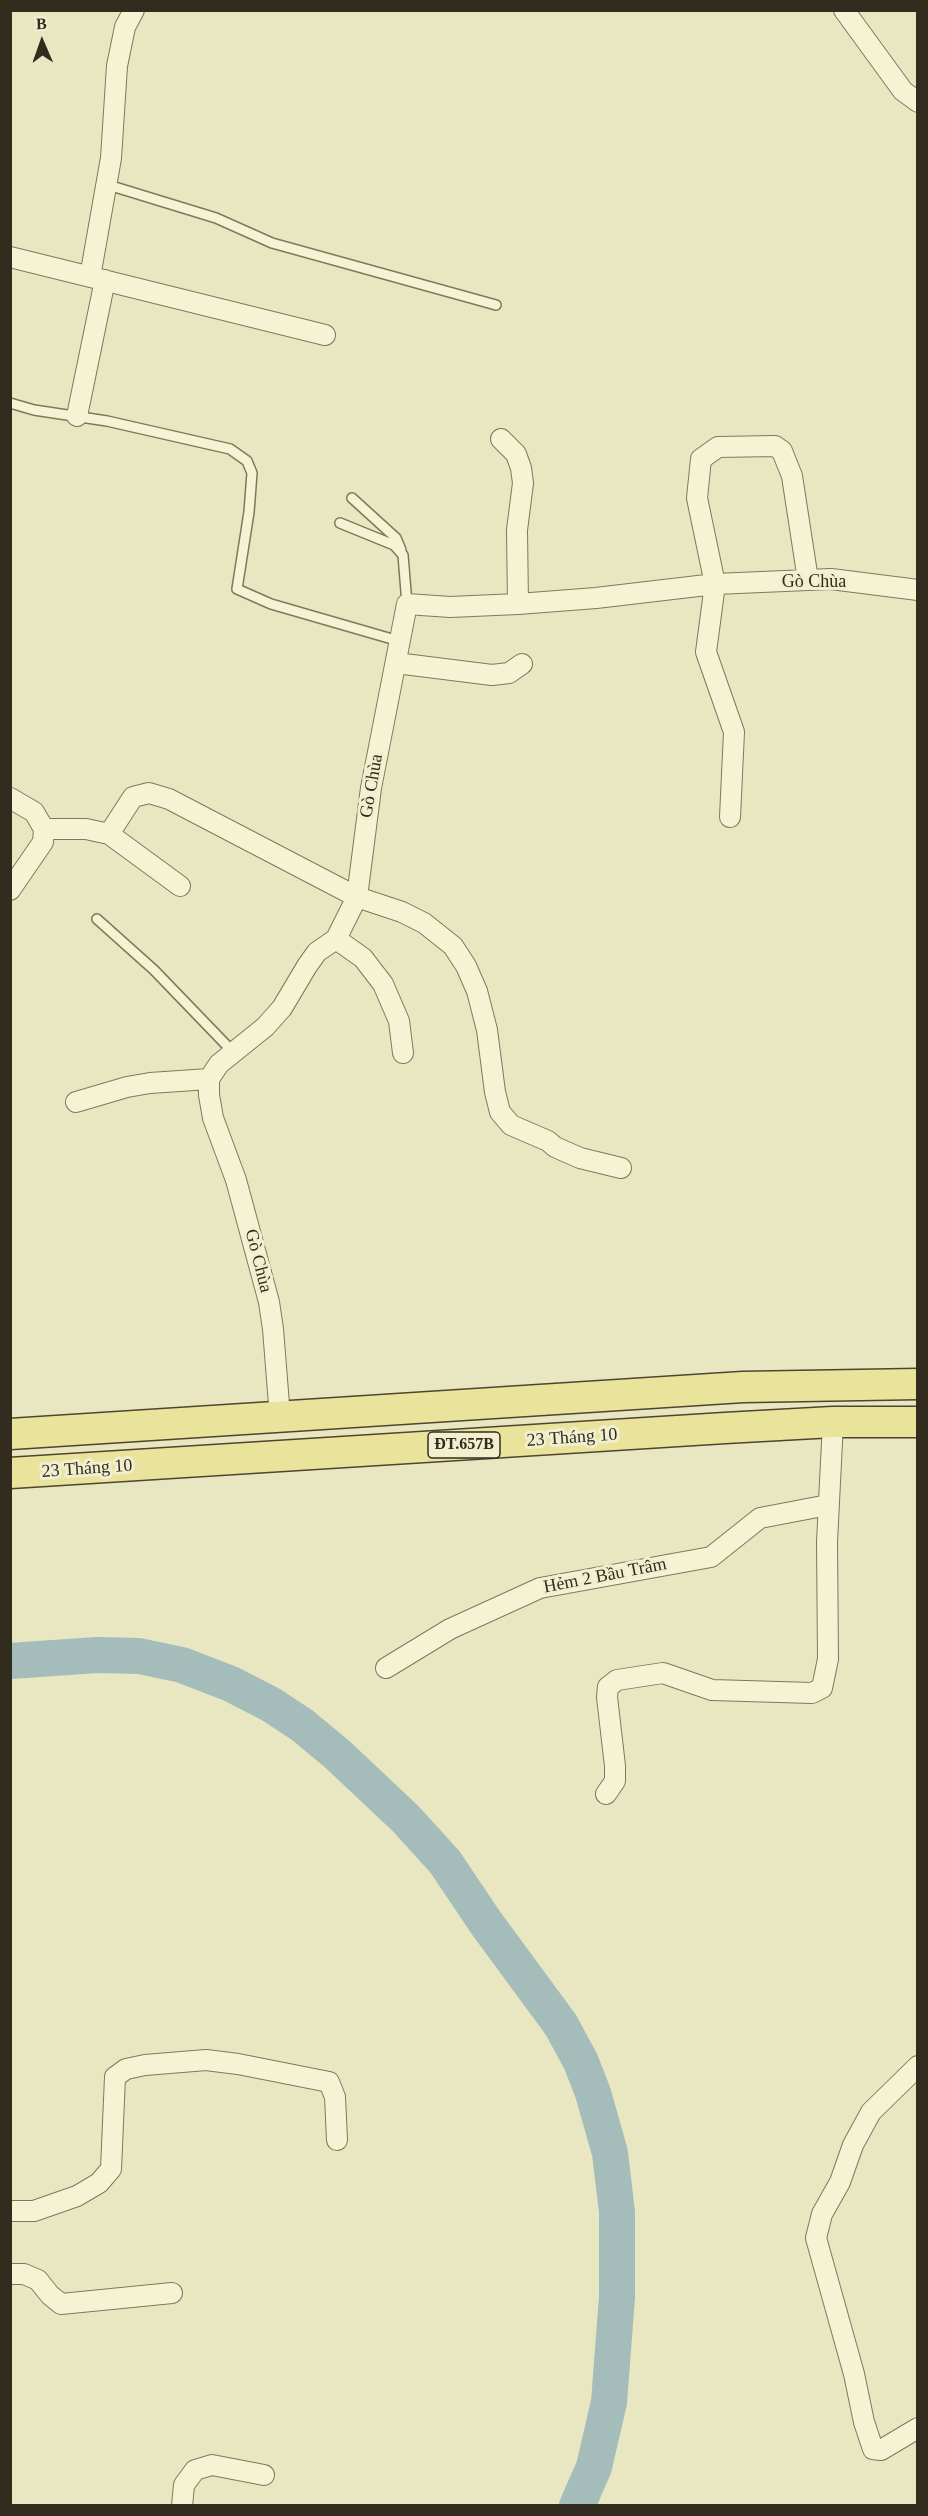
<!DOCTYPE html>
<meta charset="utf-8">
<style>
body{margin:0}
#map{position:relative;width:928px;height:2516px;overflow:hidden;background:#e9e6c2;font-family:"Times New Roman",serif}
canvas{display:block}
.frame{position:absolute;inset:0;border:12px solid #322c1e;pointer-events:none}
.north{position:absolute;left:12px;top:12px;width:60px;height:60px;-webkit-text-stroke:4px #f1efd0;paint-order:stroke;rotate:358deg;font-size:16px;font-weight:700;line-height:24px;text-align:center;color:#322c1e}
.north::after{content:'';display:block;margin:auto;width:21px;height:27px;background:#322c1e;clip-path:polygon(50% 0,100% 100%,50% 72%,0 100%)}
</style>
<div id="map">
<canvas width="928" height="2516"></canvas>
<div class="frame"></div>
<div class="north">B</div>
</div>
<script>
const context = document.querySelector('canvas').getContext('2d');
context.lineJoin = 'round';
const poly = rows => new Path2D(rows.map(r => 'M' + r).join(''));
function trace(path, color, width, dash) { context.strokeStyle = color; context.lineWidth = width; context.lineCap = dash ? 'butt' : 'round'; context.setLineDash(dash || []); context.stroke(path); }
function write(font, color, halo, rows, align = 'center') {
  context.font = font + ' "Times New Roman",serif'; context.lineWidth = 6; context.setLineDash([]); context.textBaseline = 'middle'; context.strokeStyle = halo; context.fillStyle = color; for (const [text, x, y, turn = 0] of rows) {
    context.save(); context.translate(x, y); context.rotate((+turn || 0) * Math.PI / 180); context.textAlign = isNaN(turn) ? turn : align; if (halo) context.strokeText(text, 0, 0); context.fillText(text, 0, 0); context.restore();
  }
}
trace(poly([
 [10,1661,97,1655,139,1656,182,1665,231,1684,270,1704,302,1725,337,1754,406,1819,445,1862,486,1923,561,2025,581,2062,593,2093,610,2153,617,2212,617,2297,609,2402,594,2467,577,2506]
]), '#a4bcba', 36);
const lane = poly([
 [105,184,216,218,272,243,496,305],
 [10,403,34,410,107,421,230,449,247,461,252,473,249,512,237,589,271,604,399,641],
 [352,498,396,538,401,550],
 [340,523,394,545,403,555,407,604],
 [97,919,154,970,234,1053]
]);
const street = poly([
 [844,10,903,91,918,102],
 [10,257,325,335],
 [90,277,111,158,117,66,125,27,134,10],
 [77,416,105,280],
 [501,439,516,454,521,468,523,483,517,530,518,604],
 [396,663,492,675,509,673,522,664],
 [10,798,34,812,44,829,43,842,10,890],
 [730,817,734,732,706,652,715,584,697,498,701,459,718,447,775,446,782,451,792,476,808,580],
 [44,829,86,829,109,834,180,886],
 [109,834,133,797,149,793,169,799,357,897,402,912,424,923,453,946,466,966,477,991,487,1030,495,1092,500,1112,511,1125,548,1141,555,1147,580,1158,621,1168],
 [336,939,363,958,383,984,399,1021,403,1053],
 [76,1102,127,1087,150,1083,209,1079],
 [280,1417,273,1329,269,1302,236,1180,213,1118,209,1095,209,1079,219,1064,265,1027,282,1008,307,966,317,952,336,939,357,897,371,788,407,604,450,607,518,604,596,598,715,584,831,579,918,590],
 [386,1668,450,1629,540,1588,711,1557,760,1518,828,1505],
 [606,1794,615,1781,615,1766,607,1697,608,1687,617,1680,663,1673,712,1690,812,1693,822,1688,828,1659,827,1542,833,1422],
 [918,2066,871,2112,853,2145,840,2182,822,2214,816,2238,854,2374,864,2422,873,2449,881,2450,918,2428],
 [10,2211,34,2211,77,2196,99,2183,111,2169,115,2077,126,2069,145,2065,206,2060,238,2064,329,2082,335,2097,337,2140],
 [10,2274,24,2274,38,2280,50,2295,61,2304,172,2293],
 [182,2506,184,2485,195,2470,212,2465,264,2475]
]);
const primary = poly([
 [10,1434,743,1387,918,1384],
 [10,1473,725,1428,833,1422,918,1422]
]);
trace(lane, '#81785b', 12);
trace(street, '#81785b', 22);
trace(primary, '#4f452f', 33);
trace(lane, '#f5f3d4', 9);
trace(street, '#f5f3d4', 20);
trace(primary, '#e9e39c', 30);
for (const [x, y, w] of [
 [464,1445,72]
]) { const box = new Path2D(); box.roundRect(x - w / 2, y - 13, w, 26, 4.5); context.fillStyle = '#f1efd0'; context.fill(box); trace(box, '#322c1e', 1.5); }
write('bold 16px', '#322c1e', null, [
 ["ĐT.657B",464,1445]
]);
write('18px', '#322c1e', '#f1efd0', [
 ["Gò Chùa",814,582],
 ["Gò Chùa",372,786,-80],
 ["Gò Chùa",258,1261,76],
 ["23 Tháng 10",572,1438,-4],
 ["23 Tháng 10",87,1469,-4],
 ["Hẻm 2 Bầu Trâm",605,1576,-11]
]);
</script>
